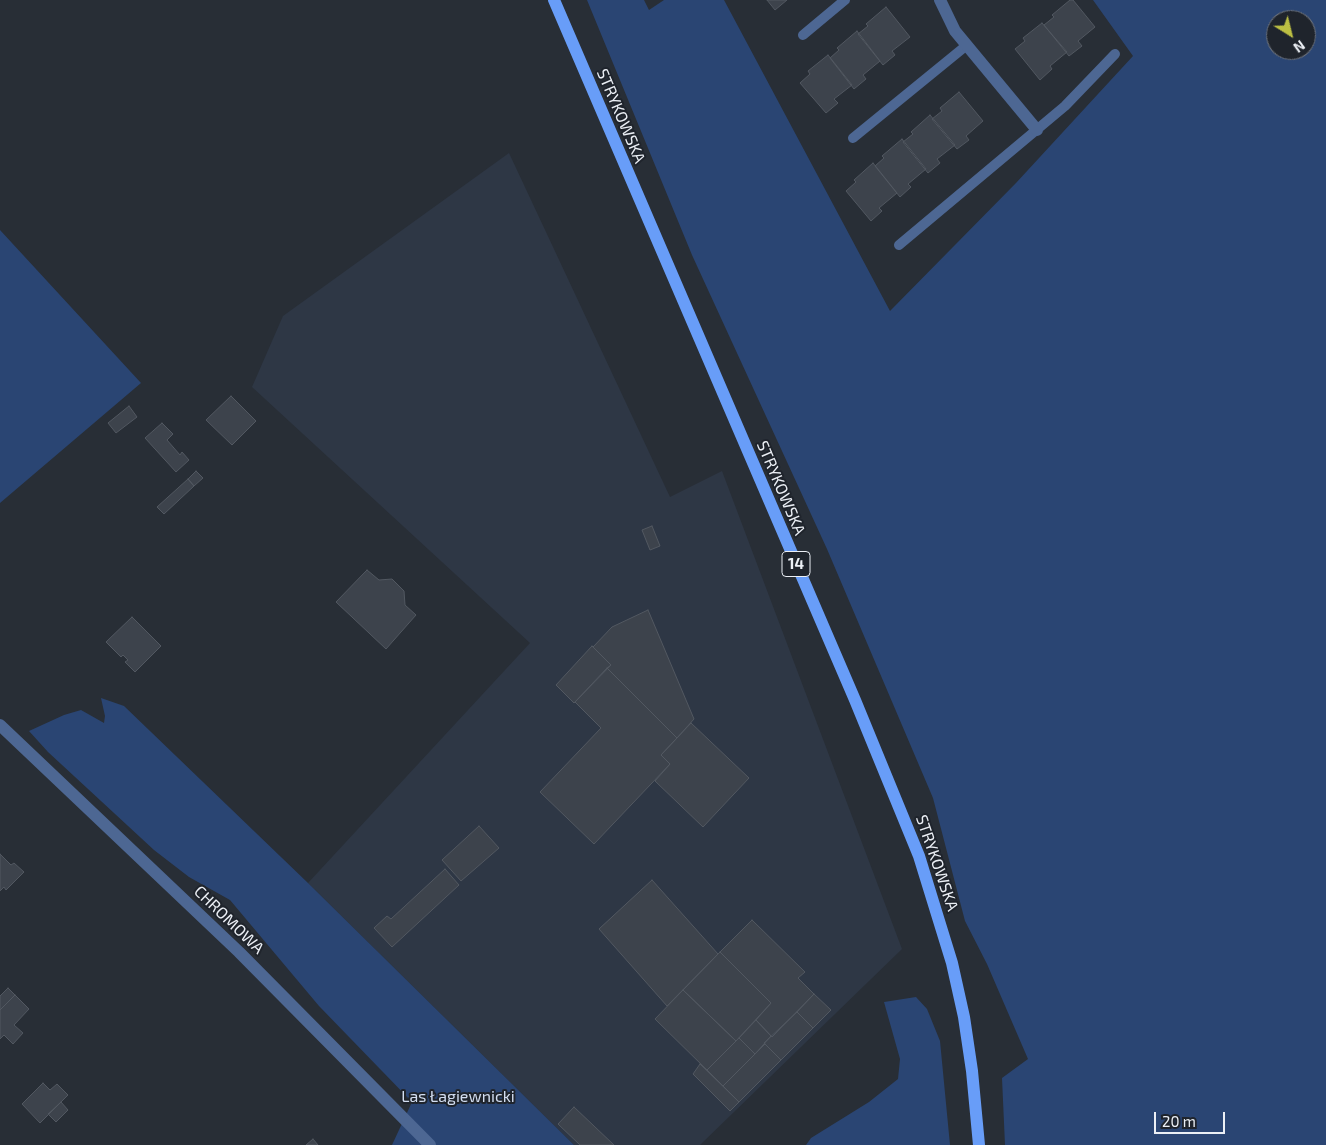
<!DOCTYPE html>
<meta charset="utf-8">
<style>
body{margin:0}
#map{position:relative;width:1326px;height:1145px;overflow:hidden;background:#282e36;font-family:"Exo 2",sans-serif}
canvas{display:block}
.north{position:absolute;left:1266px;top:10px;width:50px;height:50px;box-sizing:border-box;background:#1f242c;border:1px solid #71757c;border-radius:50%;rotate:144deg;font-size:14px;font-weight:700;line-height:20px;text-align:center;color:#ebeff5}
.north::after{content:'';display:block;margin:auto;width:18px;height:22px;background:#bcbf43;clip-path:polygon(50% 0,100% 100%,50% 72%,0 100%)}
.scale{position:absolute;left:1154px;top:1112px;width:71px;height:22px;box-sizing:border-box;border:2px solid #ebeff5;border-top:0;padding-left:6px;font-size:15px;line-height:18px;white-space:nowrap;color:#ebeff5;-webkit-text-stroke:4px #1f242c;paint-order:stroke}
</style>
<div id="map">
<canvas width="1326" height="1145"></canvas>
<div class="north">N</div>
<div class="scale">20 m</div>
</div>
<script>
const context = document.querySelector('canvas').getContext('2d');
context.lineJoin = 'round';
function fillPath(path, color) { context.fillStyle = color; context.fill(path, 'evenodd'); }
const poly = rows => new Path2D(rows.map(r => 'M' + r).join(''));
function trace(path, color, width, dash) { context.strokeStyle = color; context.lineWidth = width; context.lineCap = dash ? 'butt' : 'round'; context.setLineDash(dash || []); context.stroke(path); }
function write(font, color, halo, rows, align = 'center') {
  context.font = font + ' "Exo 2",sans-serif'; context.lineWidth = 4; context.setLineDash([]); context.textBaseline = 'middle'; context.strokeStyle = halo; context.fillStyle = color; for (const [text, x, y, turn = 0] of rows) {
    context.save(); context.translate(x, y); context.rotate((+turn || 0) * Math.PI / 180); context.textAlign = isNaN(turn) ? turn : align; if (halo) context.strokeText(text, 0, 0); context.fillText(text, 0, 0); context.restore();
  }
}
fillPath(poly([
 [509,153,670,497,722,471,902,949,700,1145,574,1145,308,883,530,643,252,387,283,316]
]), '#2e3745');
fillPath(poly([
 [587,0,644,0,649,10,664,0,724,0,890,311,1016,183,1133,56,1093,0,1326,0,1326,1145,1005,1145,1002,1078,1028,1059,987,964,965,921,933,798,827,549,692,255],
 [1276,20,1306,20,1306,50,1276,50],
 [0,230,141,383,0,503],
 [101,698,124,706,308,883,574,1145,392,1145,412,1102,319,1006,230,900,189,877,154,850,48,752,29,731,64,715,81,710,104,723,105,716],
 [916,997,927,1009,940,1041,950,1145,806,1145,811,1138,869,1102,898,1079,900,1059,884,1002]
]), '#2a4573');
const building = poly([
 [767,0,787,0,775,10,767,0],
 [1070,0,1073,0,1095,27,1078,41,1082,46,1069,56,1044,25,1054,17,1052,15,1070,0],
 [886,7,910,37,892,51,895,55,883,65,858,34,868,26,866,24,886,7],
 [1042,23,1067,52,1050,66,1052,69,1040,80,1015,49,1025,41,1023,38,1042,23],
 [857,31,880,61,863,75,866,79,854,89,830,58,839,50,837,48,857,31],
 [828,55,852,85,834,99,838,103,826,113,800,83,810,74,808,71,828,55],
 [959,92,983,121,966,136,969,140,957,149,932,119,942,111,940,108,959,92],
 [930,115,955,145,937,159,940,163,928,173,903,142,913,134,911,132,930,115],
 [902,139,926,169,908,184,911,187,900,197,875,166,884,158,882,156,902,139],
 [873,163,897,193,879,208,882,211,871,221,846,191,856,182,854,180,873,163],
 [231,396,256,421,232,445,206,420,231,396],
 [129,406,137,417,116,433,108,423,129,406],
 [162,423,173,434,167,440,180,455,182,452,189,460,176,472,145,438,162,423],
 [196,471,203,478,194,486,188,479,196,471],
 [188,479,194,486,164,514,157,507,188,479],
 [652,526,660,546,650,550,642,530,652,526],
 [367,570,379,580,392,579,404,591,405,605,416,615,386,649,336,602,367,570],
 [648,610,694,719,677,738,607,668,611,665,593,647,612,627,648,610],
 [132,617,161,646,135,672,125,662,128,660,123,655,121,657,106,642,132,617],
 [592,646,611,665,574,703,556,685,592,646],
 [607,668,677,738,661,755,670,764,594,844,540,792,601,728,575,702,607,668],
 [691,723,749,778,703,827,655,781,670,764,661,755,691,723],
 [479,826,499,848,461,881,442,860,479,826],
 [0,854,11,865,14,863,24,872,6,890,4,887,0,891,0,854],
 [445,869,459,885,392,947,374,928,387,916,391,919,445,869],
 [652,880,718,954,667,1006,599,929,652,880],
 [752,920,805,972,798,978,814,994,772,1037,756,1020,771,1003,720,952,752,920],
 [720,952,771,1003,736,1041,683,990,720,952],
 [8,988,15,995,0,1010,0,996,8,988],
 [683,990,736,1041,707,1070,655,1019,683,990],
 [814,994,831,1010,813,1028,797,1012,814,994],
 [15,995,29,1009,14,1025,23,1033,13,1044,4,1035,0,1039,0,1010,15,995],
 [797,1012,813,1028,781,1060,764,1043,797,1012],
 [756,1020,771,1036,755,1054,739,1038,756,1020],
 [739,1038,755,1054,723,1086,707,1070,739,1038],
 [765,1044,781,1060,739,1102,723,1086,765,1044],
 [700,1064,739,1102,730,1111,693,1074,700,1064],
 [43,1083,50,1090,57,1084,68,1095,40,1123,22,1104,43,1083],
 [61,1102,68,1110,56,1122,48,1114,61,1102],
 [574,1107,614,1145,580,1145,558,1124,574,1107],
 [313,1139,318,1145,306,1145,313,1139]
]);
fillPath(building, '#3d434c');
trace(building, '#525861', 1);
trace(poly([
 [803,35,845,0],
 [853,138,967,45],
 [899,245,1065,106,1115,54]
]), '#4d6793', 10);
trace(poly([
 [940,0,955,31,1037,130],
 [0,725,239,952,430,1145]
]), '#4d6793', 12);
trace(poly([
 [554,0,855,700,919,856,952,963,964,1017,972,1071,979,1145]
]), '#689df8', 12);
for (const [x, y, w] of [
 [796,564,28]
]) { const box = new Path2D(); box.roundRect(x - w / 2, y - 12.5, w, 25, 4); context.fillStyle = '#1f242c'; context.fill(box); trace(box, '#ebeff5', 1); }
write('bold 15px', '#ebeff5', null, [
 ["14",796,564]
]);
write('16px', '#ebeff5', '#1f242c', [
 ["STRYKOWSKA",621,116,67],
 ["STRYKOWSKA",781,488,67],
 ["STRYKOWSKA",937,863,71],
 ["CHROMOWA",229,920,44]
]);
write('16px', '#d3def1', '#1f242c', [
 ["Las Łagiewnicki",458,1097]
]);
</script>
